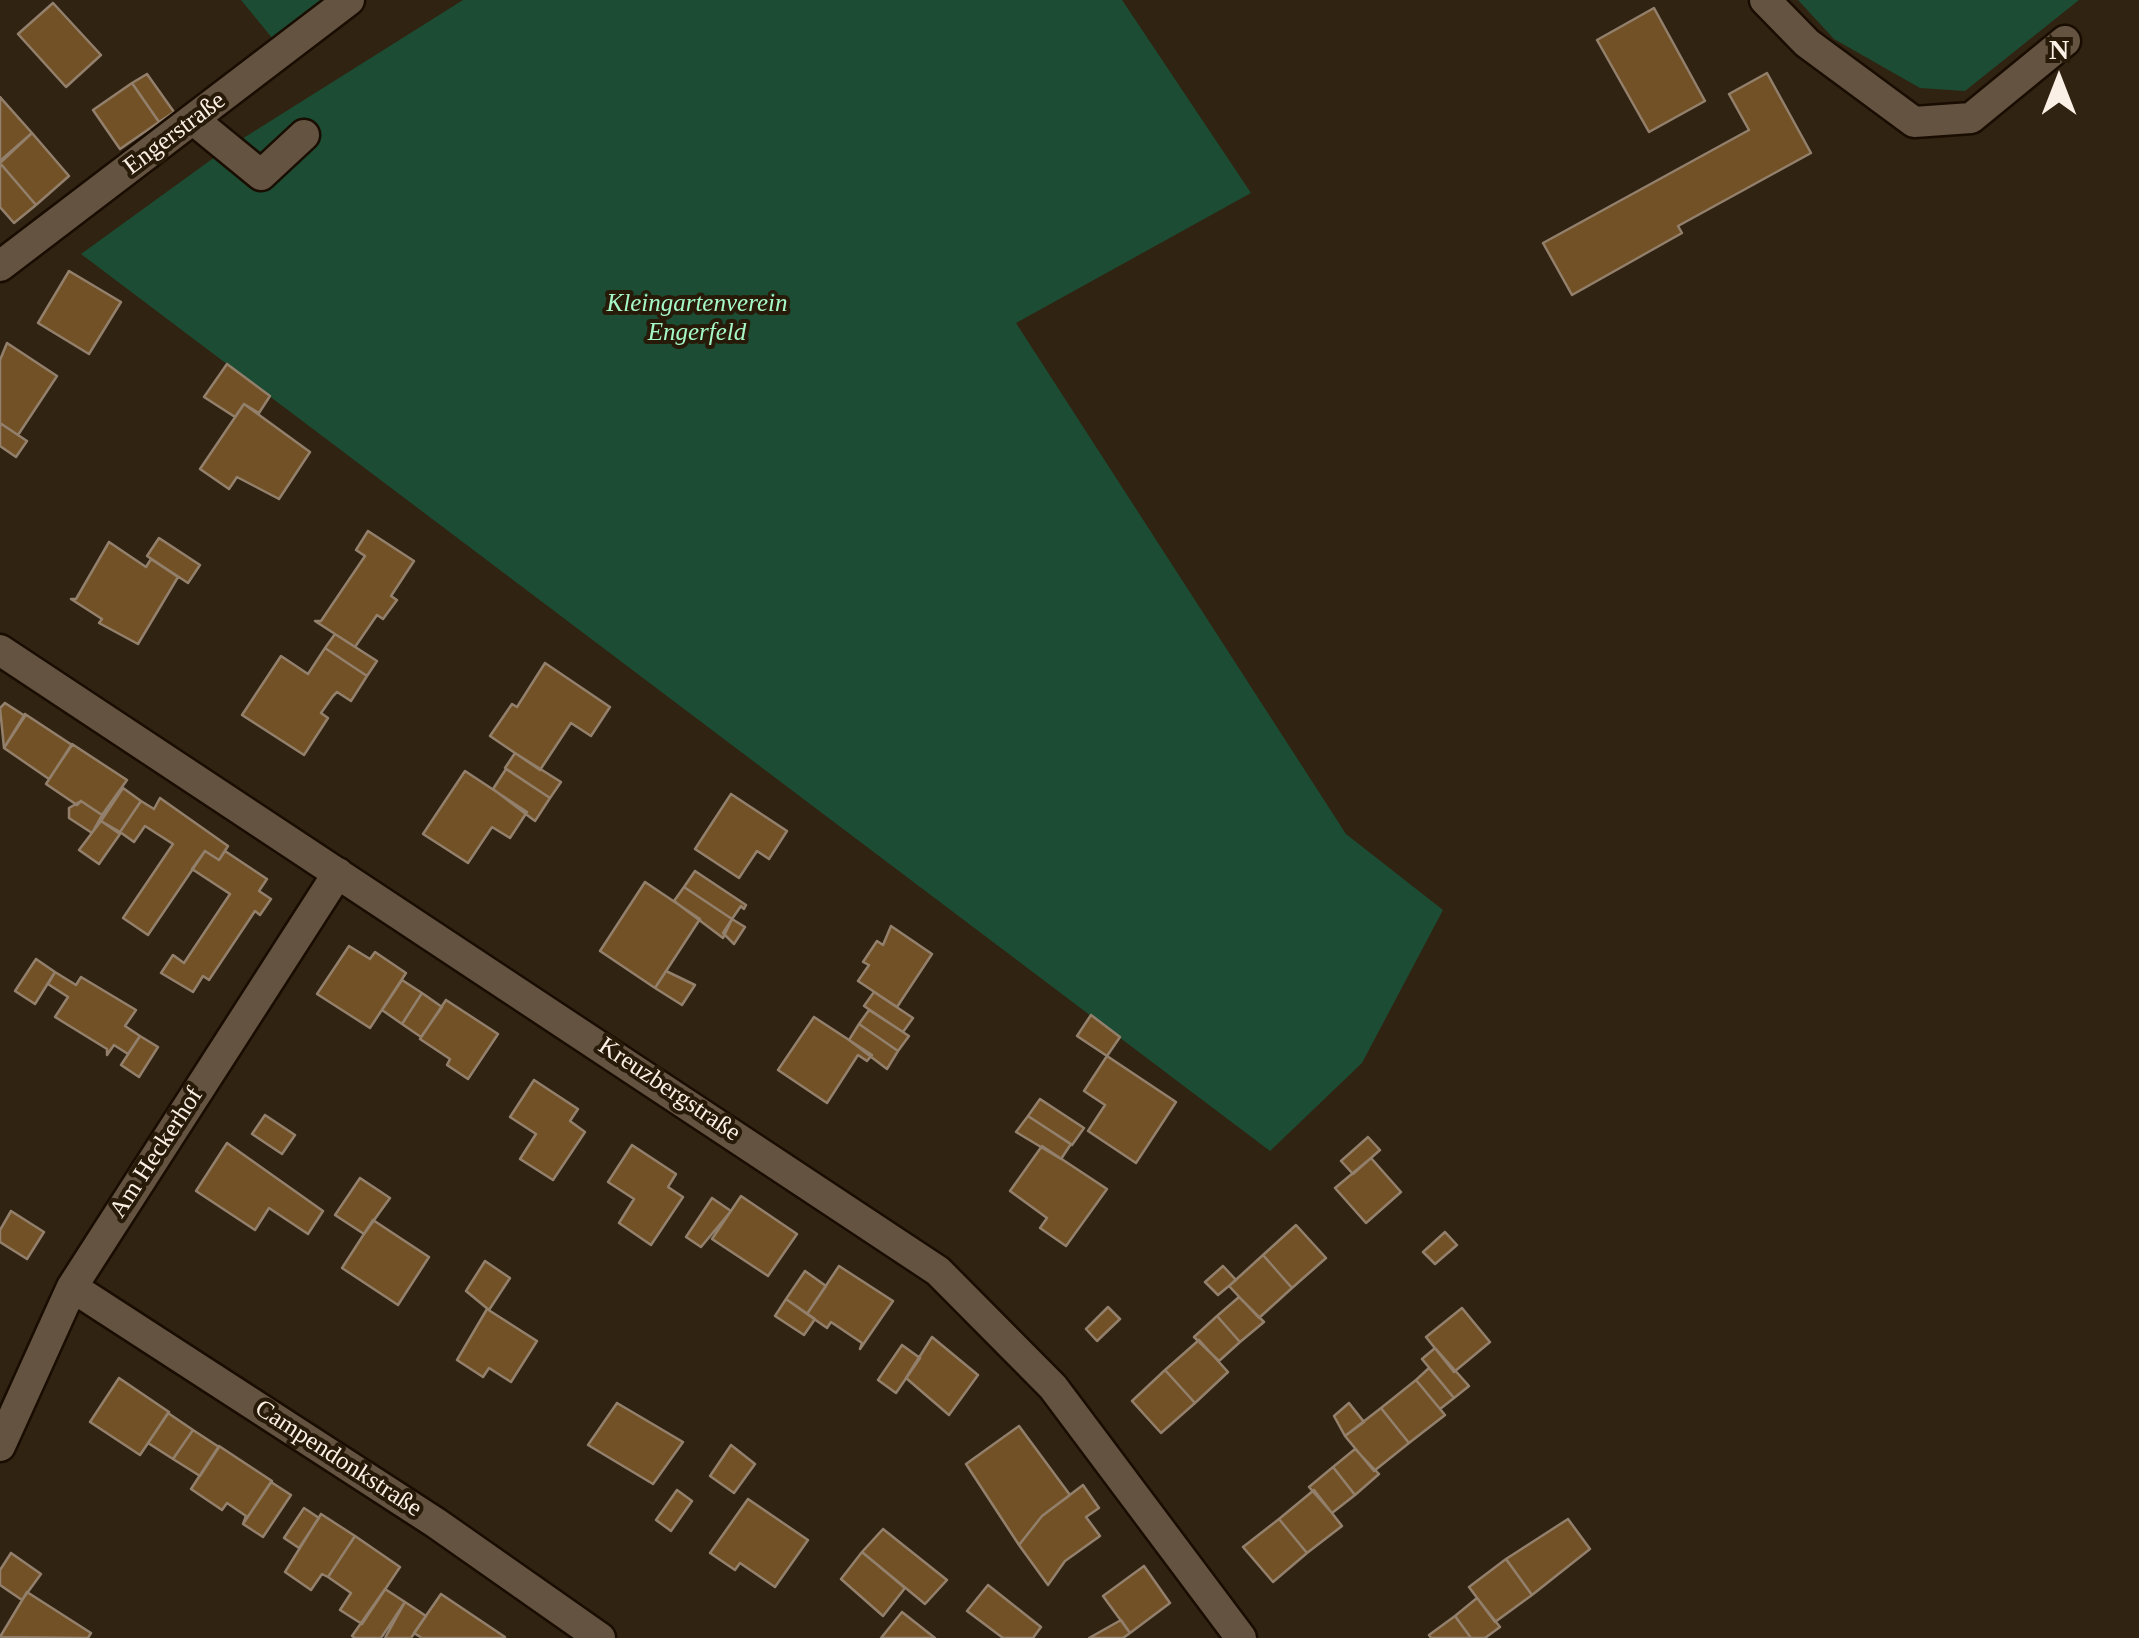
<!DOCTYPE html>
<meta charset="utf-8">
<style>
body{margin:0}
#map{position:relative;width:2139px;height:1638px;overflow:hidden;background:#312312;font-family:"Times New Roman",serif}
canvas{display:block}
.north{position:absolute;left:2009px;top:30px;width:100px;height:100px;-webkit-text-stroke:8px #271a08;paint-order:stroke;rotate:0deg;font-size:28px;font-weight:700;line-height:40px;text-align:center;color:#faf0e5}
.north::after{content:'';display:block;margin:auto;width:35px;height:45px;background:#faf0e5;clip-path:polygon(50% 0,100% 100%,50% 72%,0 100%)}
</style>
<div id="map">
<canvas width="2139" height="1638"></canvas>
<div class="north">N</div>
</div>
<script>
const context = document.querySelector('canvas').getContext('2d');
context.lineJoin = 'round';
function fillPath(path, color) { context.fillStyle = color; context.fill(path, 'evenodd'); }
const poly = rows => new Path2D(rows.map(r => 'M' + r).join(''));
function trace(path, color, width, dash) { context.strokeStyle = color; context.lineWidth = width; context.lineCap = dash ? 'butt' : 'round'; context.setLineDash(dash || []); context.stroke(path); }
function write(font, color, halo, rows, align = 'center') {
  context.font = font + ' "Times New Roman",serif'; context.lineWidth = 8; context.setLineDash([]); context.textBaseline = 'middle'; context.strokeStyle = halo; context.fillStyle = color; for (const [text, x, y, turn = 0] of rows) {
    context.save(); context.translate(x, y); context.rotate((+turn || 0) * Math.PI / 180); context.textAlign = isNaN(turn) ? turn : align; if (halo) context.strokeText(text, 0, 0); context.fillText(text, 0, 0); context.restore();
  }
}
fillPath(poly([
 [241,0,322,0,273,39],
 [463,0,1122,0,1251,193,1016,323,1346,834,1443,910,1362,1063,1270,1151,81,254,226,149],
 [1798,0,2079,0,1965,91,1920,88,1834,39]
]), '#1c4c33');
const building = poly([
 [53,3,101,55,66,87,18,34,53,3],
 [1654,8,1705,101,1649,132,1597,40,1654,8],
 [1767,73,1811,153,1678,226,1682,233,1572,295,1543,243,1749,130,1729,94,1767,73],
 [147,74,174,112,159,122,132,83,147,74],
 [132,83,159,122,120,149,93,110,132,83],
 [0,97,32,133,0,161,0,97],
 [32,133,69,176,36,205,0,163,32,133],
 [0,163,36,205,14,223,0,207,0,163],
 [69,271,121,302,89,354,38,323,69,271],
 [7,343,57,376,18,435,0,423,0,360,7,343],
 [227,364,270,396,259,413,244,404,235,417,204,397,227,364],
 [244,404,310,452,279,499,237,477,229,489,200,469,244,404],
 [0,423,27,441,16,457,0,446,0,423],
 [368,531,414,561,391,596,397,600,383,619,377,615,355,647,315,621,321,621,365,556,356,550,368,531],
 [159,538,200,565,188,583,147,556,159,538],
 [109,542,146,567,151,559,178,577,138,644,99,623,102,619,71,599,76,599,109,542],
 [335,634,377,661,367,676,325,648,335,634],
 [325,648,367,676,351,701,337,692,333,696,321,713,328,718,304,755,242,715,281,656,308,674,325,648],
 [545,663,610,707,591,736,571,723,540,770,490,736,512,704,517,707,545,663],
 [5,703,25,716,4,748,0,708,5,703],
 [25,714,72,745,49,779,4,748,25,714],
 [72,744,127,780,102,815,81,801,77,805,46,784,72,744],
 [515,753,561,782,550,798,505,768,515,753],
 [506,769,550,798,535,821,493,789,506,769],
 [465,771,527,812,510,838,492,827,468,863,423,834,465,771],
 [123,788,141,801,120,832,101,821,123,788],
 [731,794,787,831,769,859,757,851,739,878,695,849,731,794],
 [160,798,228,846,219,860,205,851,148,935,123,918,173,844,145,826,134,842,120,832,141,801,154,809,160,798],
 [81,801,102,815,92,833,69,818,69,808,81,801],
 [101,821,120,834,99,864,79,850,101,821],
 [205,851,219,860,225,851,267,879,259,891,271,899,260,915,255,911,209,980,203,976,193,992,161,973,173,955,184,963,230,894,192,869,205,851],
 [695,871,746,905,744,909,741,906,732,919,684,887,695,871],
 [645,882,700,919,655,988,600,951,645,882],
 [684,887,732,919,723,938,674,901,684,887],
 [732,919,745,927,734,944,723,933,732,919],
 [891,926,932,954,897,1007,858,981,869,965,863,962,877,941,883,945,891,926],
 [349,946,370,959,375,952,406,973,370,1028,317,994,349,946],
 [36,959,55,972,35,1004,15,991,36,959],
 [666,971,695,985,682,1005,655,988,666,971],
 [55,972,76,985,81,977,136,1010,125,1026,140,1036,128,1054,114,1045,107,1055,107,1049,55,1017,68,997,48,984,55,972],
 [402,980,422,993,402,1024,382,1010,402,980],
 [874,992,913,1018,903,1032,864,1006,874,992],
 [422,993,442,1007,421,1037,402,1024,422,993],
 [446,1000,498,1034,468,1079,447,1065,450,1059,420,1039,446,1000],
 [869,1010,909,1036,898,1051,859,1024,869,1010],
 [1091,1015,1120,1037,1107,1056,1077,1036,1091,1015],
 [814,1017,872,1055,867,1061,858,1055,827,1103,778,1070,814,1017],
 [859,1024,898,1051,887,1069,849,1040,859,1024],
 [140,1036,158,1047,139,1077,121,1065,140,1036],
 [1107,1056,1176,1102,1136,1163,1088,1131,1105,1105,1084,1091,1107,1056],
 [534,1080,578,1109,570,1121,585,1132,553,1180,520,1159,536,1134,510,1117,534,1080],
 [1040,1099,1084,1128,1072,1145,1028,1116,1040,1099],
 [265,1115,295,1135,282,1154,252,1134,265,1115],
 [1028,1116,1071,1144,1061,1159,1016,1132,1028,1116],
 [1368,1137,1380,1150,1353,1174,1341,1161,1368,1137],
 [227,1143,323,1211,308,1234,269,1208,255,1230,196,1191,227,1143],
 [632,1145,676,1174,668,1187,683,1197,651,1245,619,1223,634,1199,608,1182,632,1145],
 [1042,1146,1107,1189,1066,1246,1040,1228,1047,1218,1010,1191,1042,1146],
 [1371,1158,1401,1192,1366,1223,1335,1188,1371,1158],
 [360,1178,390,1198,364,1234,335,1215,360,1178],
 [741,1196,797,1234,768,1276,712,1239,741,1196],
 [712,1198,731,1211,701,1247,686,1237,712,1198],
 [11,1211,44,1232,27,1259,0,1242,0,1230,11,1211],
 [373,1220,429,1257,398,1305,342,1268,373,1220],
 [1296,1225,1326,1258,1292,1288,1263,1255,1296,1225],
 [1445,1232,1457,1245,1435,1264,1423,1252,1445,1232],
 [1263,1255,1292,1288,1259,1318,1229,1286,1263,1255],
 [485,1261,510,1278,489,1310,466,1291,485,1261],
 [839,1266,893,1301,860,1349,862,1343,831,1322,827,1328,807,1314,839,1266],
 [1223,1266,1236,1280,1218,1295,1205,1282,1223,1266],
 [805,1271,826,1286,807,1314,786,1299,805,1271],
 [1239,1297,1264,1322,1240,1342,1217,1316,1239,1297],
 [786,1299,815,1319,804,1335,775,1316,786,1299],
 [1108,1307,1120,1319,1097,1341,1086,1329,1108,1307],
 [1462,1308,1490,1342,1454,1372,1426,1337,1462,1308],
 [487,1309,537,1341,511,1382,489,1368,483,1377,457,1360,487,1309],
 [1217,1316,1240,1342,1219,1361,1194,1337,1217,1316],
 [932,1337,978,1375,949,1415,906,1378,932,1337],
 [1199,1340,1228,1372,1195,1403,1165,1370,1199,1340],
 [902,1345,920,1358,896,1393,878,1380,902,1345],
 [1435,1348,1469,1386,1454,1398,1422,1359,1435,1348],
 [1429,1368,1454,1398,1440,1409,1416,1380,1429,1368],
 [1165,1370,1195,1403,1161,1433,1132,1401,1165,1370],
 [119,1378,169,1412,140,1455,90,1422,119,1378],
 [1416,1380,1445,1415,1409,1443,1381,1408,1416,1380],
 [617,1403,683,1442,653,1484,588,1445,617,1403],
 [1349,1403,1364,1422,1345,1436,1334,1416,1349,1403],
 [1381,1408,1409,1443,1374,1471,1345,1436,1381,1408],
 [168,1413,193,1430,173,1459,148,1443,168,1413],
 [1019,1426,1070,1495,1042,1516,1019,1545,966,1464,1019,1426],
 [193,1430,219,1447,200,1476,173,1459,193,1430],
 [731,1445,755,1464,734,1493,710,1476,731,1445],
 [219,1446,272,1481,243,1524,246,1516,227,1503,222,1510,191,1489,219,1446],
 [1355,1449,1379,1474,1355,1495,1333,1467,1355,1449],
 [1333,1467,1355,1495,1332,1513,1309,1487,1333,1467],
 [271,1482,291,1495,263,1537,243,1524,271,1482],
 [1083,1485,1099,1508,1086,1517,1100,1536,1065,1561,1048,1585,1019,1545,1042,1516,1083,1485],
 [677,1490,692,1501,671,1531,656,1520,677,1490],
 [1314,1490,1342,1526,1307,1553,1279,1519,1314,1490],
 [748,1499,808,1540,775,1587,740,1563,735,1570,710,1553,748,1499],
 [304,1508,319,1518,299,1548,284,1538,304,1508],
 [321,1514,355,1536,328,1577,322,1574,311,1590,285,1572,321,1514],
 [1279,1519,1307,1553,1273,1582,1243,1547,1279,1519],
 [1568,1519,1590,1549,1532,1595,1506,1559,1568,1519],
 [883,1529,947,1580,925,1604,862,1552,883,1529],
 [355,1536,400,1567,362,1624,340,1610,351,1593,328,1577,355,1536],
 [862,1552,905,1588,883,1616,841,1579,862,1552],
 [11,1553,41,1574,22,1600,0,1585,0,1570,11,1553],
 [1506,1559,1532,1595,1495,1622,1469,1587,1506,1559],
 [1144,1566,1170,1603,1130,1633,1103,1596,1144,1566],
 [988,1585,1041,1627,1033,1638,1003,1638,967,1611,988,1585],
 [385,1589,405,1602,381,1638,355,1638,352,1636,385,1589],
 [27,1592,91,1633,88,1638,0,1637,27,1592],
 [441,1594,505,1637,504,1638,422,1638,414,1633,441,1594],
 [1477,1598,1500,1627,1485,1638,1471,1638,1455,1616,1477,1598],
 [405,1602,426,1616,411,1638,385,1638,405,1602],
 [902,1612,935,1638,881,1638,902,1612],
 [1455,1616,1471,1638,1431,1638,1429,1635,1455,1616],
 [1121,1620,1130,1633,1123,1638,1089,1638,1121,1620]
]);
fillPath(building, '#735126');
trace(building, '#92806c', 2.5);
const minor = poly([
 [1765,0,1807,43,1914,122,1971,118,2065,41],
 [195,121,261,175,304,135],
 [0,266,349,0],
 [0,650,938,1271,1053,1387,1241,1638],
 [72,1287,436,1523,600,1638],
 [0,1446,72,1287,338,873]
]);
trace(minor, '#190c00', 35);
trace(minor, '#635340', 30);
write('25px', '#faf0e5', '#271a08', [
 ["Engerstraße",175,134,-37],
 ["Kreuzbergstraße",669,1090,34],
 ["Am Heckerhof",157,1153,-57],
 ["Campendonkstraße",338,1459,33]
]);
write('italic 25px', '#a6f8c9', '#271a08', [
 ["Kleingartenverein",697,304],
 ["Engerfeld",697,333]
]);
</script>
